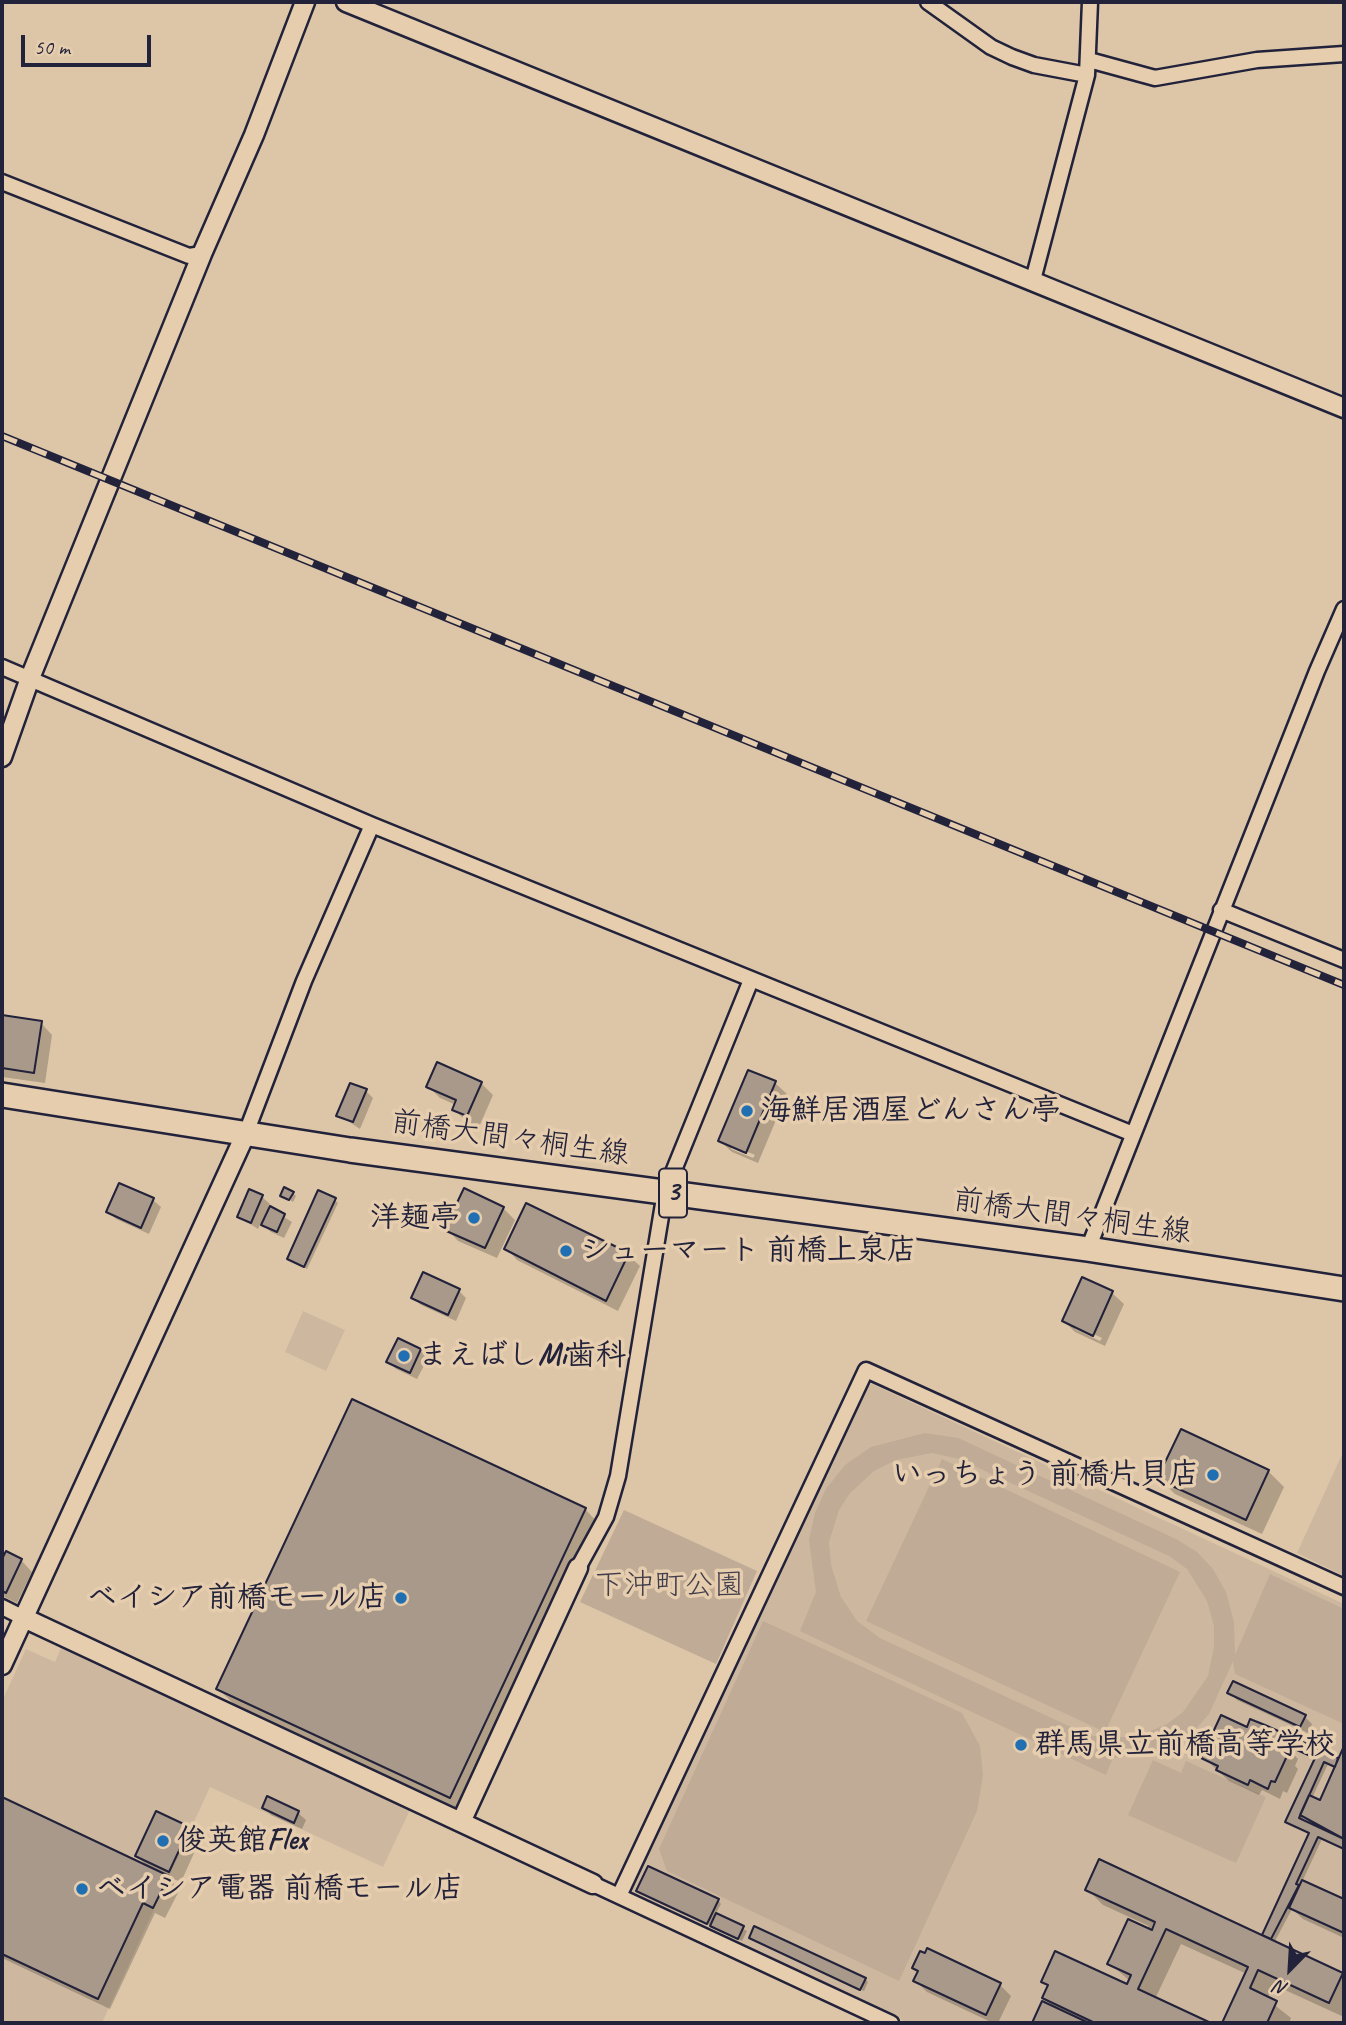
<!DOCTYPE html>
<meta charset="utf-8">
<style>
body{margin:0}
#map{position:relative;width:1346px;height:2025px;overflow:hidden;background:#ddc6a8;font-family:Caveat,sans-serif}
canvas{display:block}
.frame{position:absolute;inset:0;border:4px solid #22223b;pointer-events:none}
.north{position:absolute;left:1255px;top:1934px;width:70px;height:70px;-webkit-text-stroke:5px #e5cdad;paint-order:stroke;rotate:204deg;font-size:19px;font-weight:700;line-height:28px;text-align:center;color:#22223b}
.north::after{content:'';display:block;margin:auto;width:24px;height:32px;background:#22223b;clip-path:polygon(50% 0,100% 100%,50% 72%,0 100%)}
.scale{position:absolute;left:21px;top:35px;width:130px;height:32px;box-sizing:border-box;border:4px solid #22223b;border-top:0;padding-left:9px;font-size:21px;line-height:24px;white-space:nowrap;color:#22223b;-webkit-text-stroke:5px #e5cdad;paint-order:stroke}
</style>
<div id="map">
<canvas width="1346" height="2025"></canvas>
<div class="frame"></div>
<div class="north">N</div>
<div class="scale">50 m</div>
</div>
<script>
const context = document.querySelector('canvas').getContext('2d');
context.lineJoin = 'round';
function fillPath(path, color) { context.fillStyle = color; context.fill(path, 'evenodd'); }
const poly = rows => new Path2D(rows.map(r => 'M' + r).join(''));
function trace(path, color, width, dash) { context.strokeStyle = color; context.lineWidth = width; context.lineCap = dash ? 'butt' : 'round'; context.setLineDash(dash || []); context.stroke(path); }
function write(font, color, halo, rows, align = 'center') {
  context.font = font + ' Caveat,"Klee One",sans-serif'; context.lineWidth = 7; context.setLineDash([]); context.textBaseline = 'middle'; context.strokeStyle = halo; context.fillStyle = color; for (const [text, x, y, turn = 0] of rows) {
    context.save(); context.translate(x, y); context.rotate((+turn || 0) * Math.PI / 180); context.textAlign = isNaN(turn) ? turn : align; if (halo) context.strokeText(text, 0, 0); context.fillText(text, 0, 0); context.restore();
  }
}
fillPath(poly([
 [303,1311,345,1330,326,1371,285,1352],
 [872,1384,1344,1604,1344,2023,908,2023,633,1895,631,1886,867,1385],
 [1344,1450,1344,1576,1297,1553],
 [61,1648,410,1810,383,1867,210,1787,102,2023,2,2023,2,1701,26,1649,55,1662]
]), '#cdb89f');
fillPath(poly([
 [925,1433,958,1438,1176,1539,1197,1552,1213,1569,1226,1592,1234,1622,1235,1655,1270,1574,1344,1609,1344,1724,1235,1674,1233,1661,1209,1714,1187,1739,1153,1753,1113,1758,1106,1775,800,1631,816,1592,809,1540,815,1513,826,1489,845,1465,871,1447],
 [932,1453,959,1459,1169,1556,1187,1569,1207,1601,1214,1626,1214,1647,1208,1676,1183,1712,1167,1724,1138,1736,1111,1738,1088,1735,880,1638,857,1621,841,1597,831,1565,829,1542,839,1510,850,1493,874,1471,896,1460],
 [942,1459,1180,1572,1105,1732,866,1621],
 [624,1510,757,1571,716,1664,580,1602],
 [763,1621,962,1713,980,1746,983,1775,977,1811,899,1981,667,1871,659,1849],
 [1153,1760,1181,1773,1186,1761,1266,1797,1236,1863,1128,1815]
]), '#bfab96');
fillPath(poly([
 [2,1017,41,1023,52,1035,45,1083,2,1077],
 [481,1083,493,1095,479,1127,466,1121,454,1109,456,1105,440,1098,428,1086],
 [775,1083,787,1094,758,1163,732,1152,720,1141],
 [731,1145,755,1155,753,1158,731,1149],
 [366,1091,373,1098,360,1129,339,1115],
 [120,1185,153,1200,161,1207,149,1234,116,1219,108,1212],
 [293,1193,296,1196,293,1202,282,1195],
 [262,1197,270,1204,268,1207,292,1222,284,1238,271,1232,261,1223,258,1229,239,1217],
 [335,1200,338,1203,307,1269,292,1261,289,1258],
 [527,1205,628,1255,640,1266,618,1311,517,1260,506,1248],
 [503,1208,515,1220,497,1258,458,1241,447,1229],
 [1083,1279,1112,1293,1124,1304,1105,1346,1075,1332,1064,1321],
 [1075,1325,1102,1338,1100,1341,1075,1329],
 [459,1291,466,1298,456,1321,421,1305,413,1298],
 [420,1350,428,1358,417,1379,396,1369,388,1362],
 [1268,1471,1284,1487,1262,1534,1175,1494,1159,1479],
 [585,1509,600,1525,466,1812,234,1704,218,1689],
 [7,1554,21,1560,32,1572,17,1603,2,1596,2,1563],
 [1230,1693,1305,1717,1312,1724,1308,1733,1237,1700],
 [1265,1726,1339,1762,1344,1750,1344,1849,1322,1839,1302,1882,1344,1901,1344,1938,1303,1919,1292,1909,1274,1943,1344,1976,1344,2017,1274,1985,1267,1999,1291,2018,1289,2023,1224,2023,1247,1974,1181,1944,1155,1999,1207,2023,1033,2023,1043,2003,1054,2008,1044,1998,1049,1987,1043,1982,1128,1986,1130,1981,1109,1963,1149,1926,1103,1905,1087,1889,1269,1940,1264,1935,1310,1834,1287,1822,1316,1759,1285,1745,1298,1759,1295,1766,1298,1769,1287,1793,1283,1791,1280,1799,1262,1790,1259,1795,1229,1781,1203,1757,1248,1729],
 [1328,1764,1336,1768,1320,1803,1312,1798],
 [1304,1817,1313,1826,1302,1821],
 [2,1799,150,1869,137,1856,189,1828,200,1840,181,1882,166,1876,180,1889,165,1918,155,1913,110,2009,2,1958],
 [268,1799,298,1813,306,1820,302,1829,271,1815,264,1807],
 [640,1891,718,1900,721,1904,715,1915,747,1931,742,1941],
 [751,1938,865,1979,868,1982,864,1991],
 [914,1968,1000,1985,1011,1996,998,2023,993,2023,927,1992,915,1980,919,1973]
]), '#0003');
const building = poly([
 [2,1015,42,1021,34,1073,2,1068,2,1015],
 [437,1062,482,1082,467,1116,452,1110,456,1100,426,1087,437,1062],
 [748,1070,776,1081,746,1153,718,1141,748,1070],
 [350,1083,367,1089,353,1122,336,1116,350,1083],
 [119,1183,154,1198,141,1228,106,1212,119,1183],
 [284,1187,294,1192,289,1200,280,1196,284,1187],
 [464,1188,504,1207,485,1248,444,1230,464,1188],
 [249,1189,263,1195,251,1223,237,1217,249,1189],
 [318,1190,336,1198,304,1267,287,1259,318,1190],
 [526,1203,629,1253,606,1301,504,1249,526,1203],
 [270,1206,285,1214,277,1232,261,1225,270,1206],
 [423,1272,460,1289,448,1315,411,1298,423,1272],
 [1082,1277,1113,1291,1093,1336,1062,1321,1082,1277],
 [398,1338,421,1349,410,1373,386,1362,398,1338],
 [352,1399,586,1508,450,1798,216,1689,352,1399],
 [1181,1429,1269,1470,1246,1520,1157,1479,1181,1429],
 [6,1551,22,1559,6,1593,2,1591,2,1559,6,1551],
 [1233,1681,1306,1715,1300,1727,1227,1693,1233,1681],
 [1221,1715,1247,1727,1250,1719,1265,1725,1261,1734,1288,1746,1284,1755,1287,1756,1275,1782,1271,1781,1268,1789,1250,1780,1248,1785,1216,1770,1218,1766,1201,1758,1221,1715],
 [1265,1725,1338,1758,1335,1767,1324,1762,1299,1818,1344,1839,1344,1849,1318,1837,1296,1884,1299,1885,1271,1939,1262,1935,1309,1833,1285,1822,1315,1758,1261,1734,1265,1725],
 [1344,1746,1344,1839,1300,1815,1309,1795,1320,1800,1344,1746],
 [267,1796,299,1811,294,1823,262,1808,267,1796],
 [2,1797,169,1876,153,1908,143,1903,98,1999,2,1954,2,1797],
 [156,1811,190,1827,169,1872,135,1856,156,1811],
 [1099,1859,1343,1973,1329,2003,1258,1970,1250,1988,1277,2001,1267,2023,1222,2023,1248,1967,1166,1929,1138,1989,1211,2023,1095,2023,1042,1998,1048,1985,1041,1982,1055,1951,1127,1984,1131,1975,1107,1964,1111,1956,1128,1919,1152,1930,1155,1922,1085,1890,1099,1859],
 [648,1866,719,1899,707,1924,636,1891,648,1866],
 [1302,1880,1344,1899,1344,1933,1289,1908,1302,1880],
 [716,1913,744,1926,738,1939,710,1926,716,1913],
 [754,1926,866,1978,860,1990,749,1938,754,1926],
 [927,1948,1001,1983,986,2015,913,1981,918,1971,912,1968,920,1951,925,1953,927,1948],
 [1042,2001,1089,2023,1032,2023,1042,2001]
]);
fillPath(building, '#a9998a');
trace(building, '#22223b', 2);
const minor = poly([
 [928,2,991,47,1012,57,1034,65,1087,75],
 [1089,60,1155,78,1257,60,1344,54],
 [2,182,189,256,202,254],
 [1033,280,1087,75,1090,2],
 [2,667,372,825,1133,1134],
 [1221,910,1344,960],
 [246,1133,304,981,372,825],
 [1088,1249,1317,671,1344,609],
 [578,1568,606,1517,618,1476,665,1192,751,980],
 [2,1607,24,1618],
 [593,1884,891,2023],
 [619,1896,866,1370,1344,1587]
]);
const tertiary = poly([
 [346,2,1344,408],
 [2,757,30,678,202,254,254,135,305,2],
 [24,1618,593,1884],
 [2,1665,246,1133],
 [461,1822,578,1568]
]);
const primary = poly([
 [2,1095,350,1150,1088,1249,1344,1289]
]);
trace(minor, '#22223b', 19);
trace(tertiary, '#22223b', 23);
trace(primary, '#22223b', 28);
trace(minor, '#e5cdad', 14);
trace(tertiary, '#e5cdad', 18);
trace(primary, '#e5cdad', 23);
const rail = poly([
 [2,436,1344,985]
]);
trace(rail, '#22223b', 8);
trace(rail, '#e5cdad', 5, [16]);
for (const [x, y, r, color] of [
 [747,1111,7,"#1f6fb2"],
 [474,1218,7,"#1f6fb2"],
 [566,1251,7,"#1f6fb2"],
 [404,1356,7,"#1f6fb2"],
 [1213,1475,7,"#1f6fb2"],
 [401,1598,7,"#1f6fb2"],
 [1021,1745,7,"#1f6fb2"],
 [163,1841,7,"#1f6fb2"],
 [82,1889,7,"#1f6fb2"]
]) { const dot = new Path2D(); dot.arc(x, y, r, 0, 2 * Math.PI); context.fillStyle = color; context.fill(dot); trace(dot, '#e5cdad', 2.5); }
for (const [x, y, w] of [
 [673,1193,28]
]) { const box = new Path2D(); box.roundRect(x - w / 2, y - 24.5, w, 49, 5); context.fillStyle = '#e5cdad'; context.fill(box); trace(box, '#22223b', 2); }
write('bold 28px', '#22223b', null, [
 ["3",673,1193]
]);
write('bold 30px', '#22223b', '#e5cdad', [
 ["海鮮居酒屋どんさん亭",761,1111],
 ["洋麺亭",460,1218,"right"],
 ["シューマート 前橋上泉店",580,1251],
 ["まえばしMi歯科",418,1356],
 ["いっちょう 前橋片貝店",1199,1475,"right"],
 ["ベイシア前橋モール店",387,1598,"right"],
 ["群馬県立前橋高等学校",1035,1745],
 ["俊英館Flex",177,1841],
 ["ベイシア電器 前橋モール店",96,1889]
], 'left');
write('30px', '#22223b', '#e5cdad', [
 ["前橋大間々桐生線",510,1139,8],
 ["前橋大間々桐生線",1072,1217,8]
]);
write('30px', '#413d4d', '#e5cdad', [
 ["下沖町公園",669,1586]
]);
</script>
